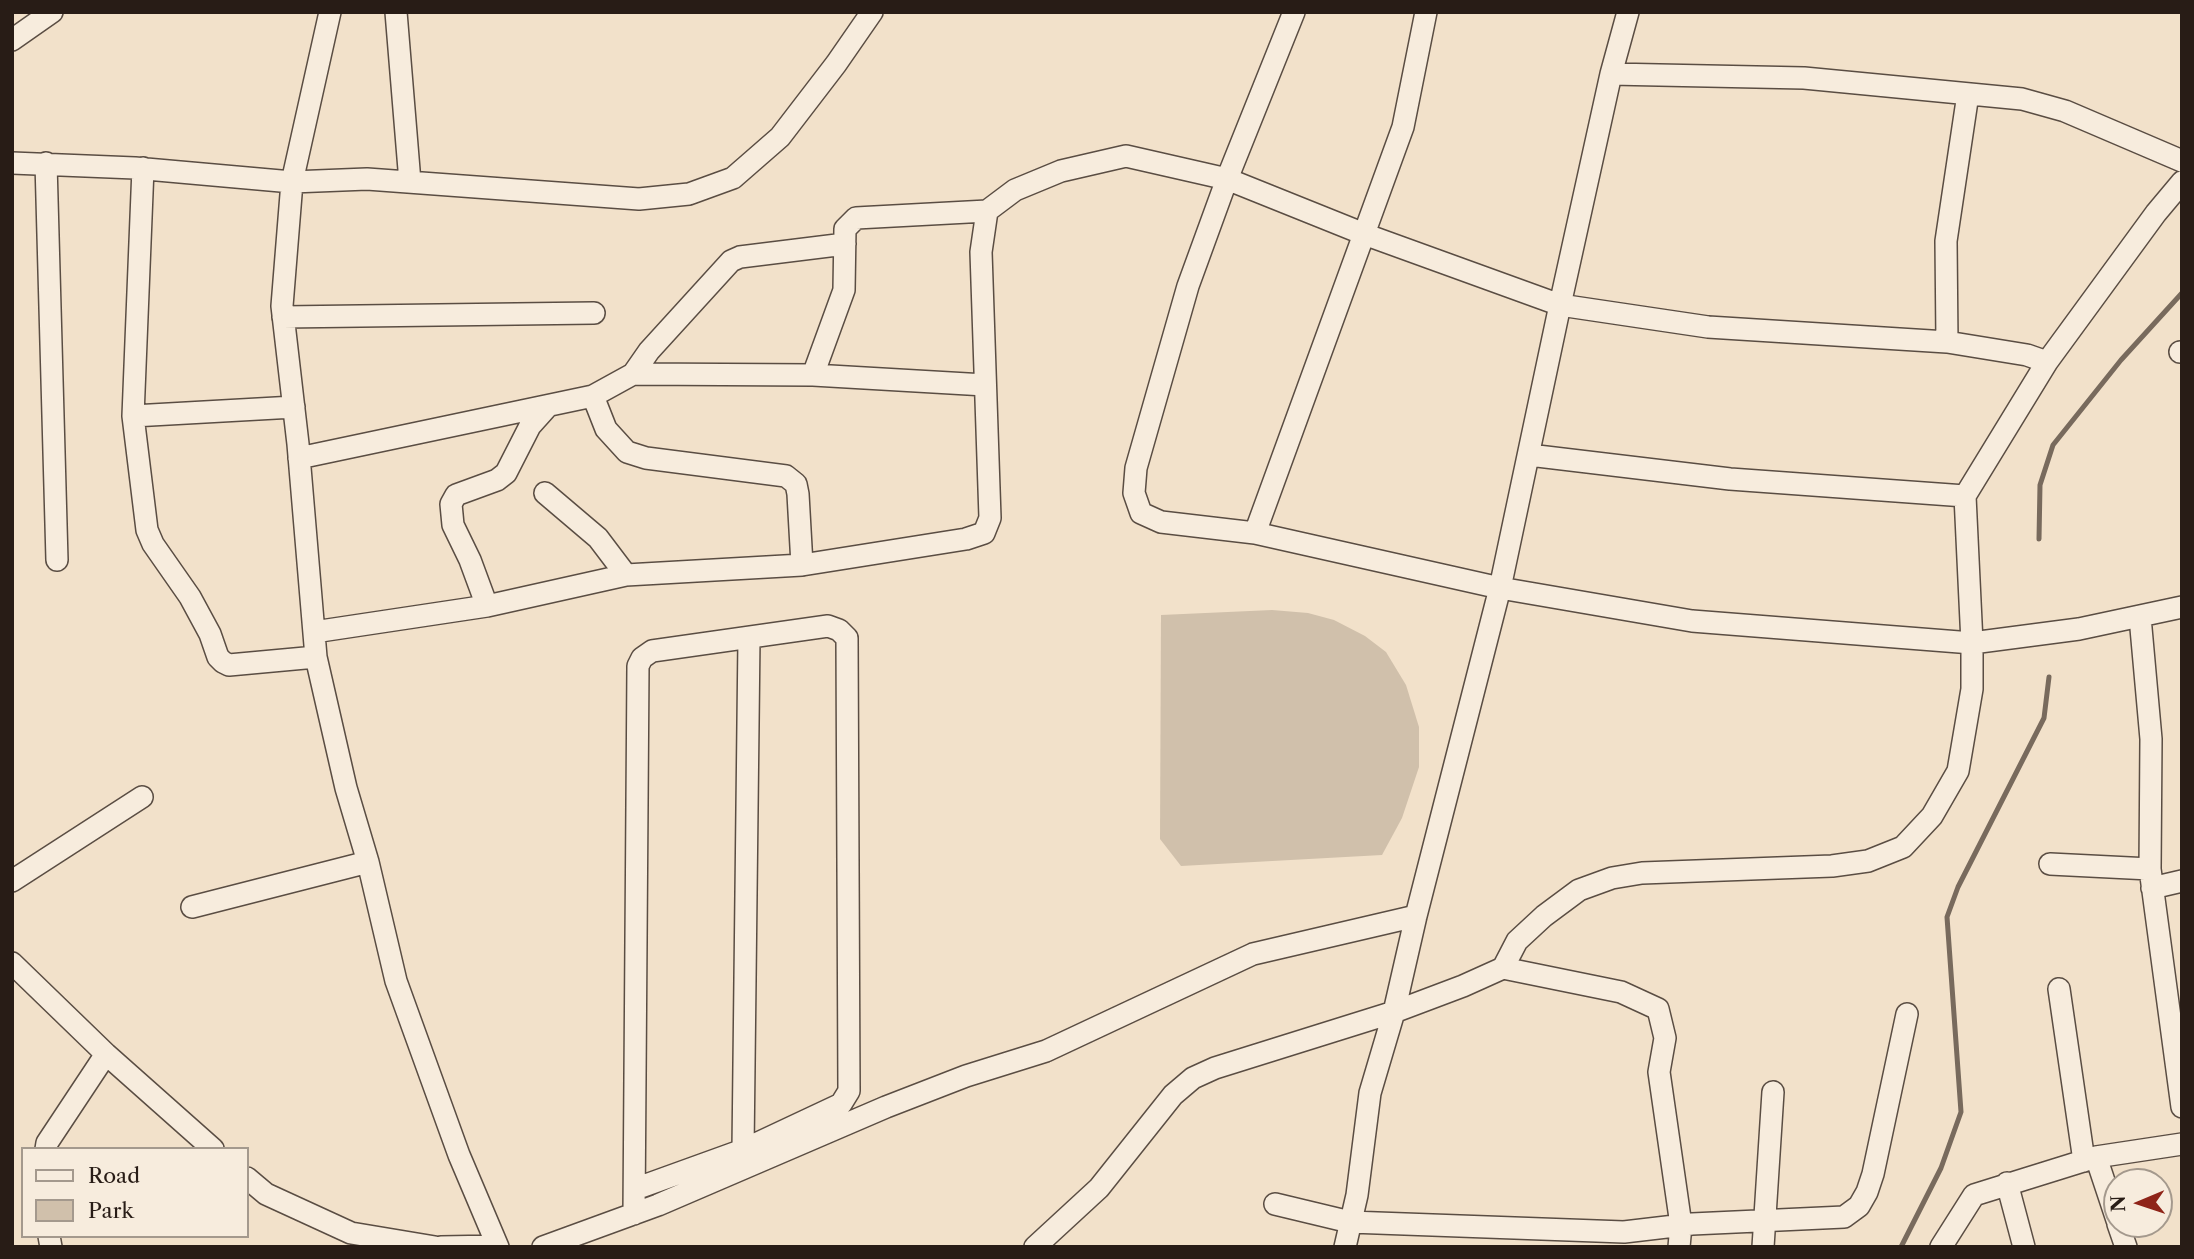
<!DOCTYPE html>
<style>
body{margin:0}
#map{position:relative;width:2194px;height:1259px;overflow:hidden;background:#f2e1ca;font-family:"Libre Caslon Text",serif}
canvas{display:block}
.frame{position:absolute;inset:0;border:14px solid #281c16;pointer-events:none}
.legend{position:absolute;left:21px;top:1147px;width:228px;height:91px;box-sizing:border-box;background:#f7ecdd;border:2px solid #a4998d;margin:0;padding:9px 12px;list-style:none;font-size:21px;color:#281c16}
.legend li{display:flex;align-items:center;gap:14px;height:35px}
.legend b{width:35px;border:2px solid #a4998d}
.north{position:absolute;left:2103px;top:1168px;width:70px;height:70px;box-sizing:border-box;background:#f7ecdd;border:2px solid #a4998d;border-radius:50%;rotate:268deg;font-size:19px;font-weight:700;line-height:28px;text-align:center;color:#281c16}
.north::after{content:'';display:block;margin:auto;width:24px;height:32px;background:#8f2418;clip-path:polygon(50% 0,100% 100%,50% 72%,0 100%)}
</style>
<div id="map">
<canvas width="2194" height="1259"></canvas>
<div class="frame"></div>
<ul class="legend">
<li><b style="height:9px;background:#f7ecdd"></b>Road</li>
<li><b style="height:19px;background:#d0c0ab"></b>Park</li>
</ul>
<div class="north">N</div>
</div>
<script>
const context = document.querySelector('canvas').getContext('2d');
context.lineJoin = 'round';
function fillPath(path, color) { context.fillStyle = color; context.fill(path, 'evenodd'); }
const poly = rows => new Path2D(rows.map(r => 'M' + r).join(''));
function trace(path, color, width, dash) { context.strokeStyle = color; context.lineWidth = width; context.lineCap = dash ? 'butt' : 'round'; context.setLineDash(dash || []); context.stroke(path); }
fillPath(poly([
 [1272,610,1308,613,1334,620,1365,636,1386,652,1406,685,1419,727,1419,767,1402,818,1382,855,1181,866,1160,839,1161,615]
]), '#d0c0ab');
trace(poly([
 [2039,539,2040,485,2053,445,2121,360,2182,293],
 [1901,1247,1941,1168,1961,1112,1947,917,1958,887,2044,718,2049,677]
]), '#786a5d', 5);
const minor = poly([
 [330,12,292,182,282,306,298,444,316,657,346,788,368,862,396,981,459,1155,498,1247],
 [396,12,410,182],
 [1294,12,1227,179,1188,286,1136,468,1134,493,1141,513,1161,522,1255,533,1500,588,1692,621,1972,643,2079,629,2182,607],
 [12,40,52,12],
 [1611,74,1804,78,2022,99,2065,111,2182,161],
 [12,163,135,168,292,182,367,179,639,199,689,194,733,178,780,137,836,64,872,12],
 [46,163,57,560],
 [143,168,133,416,147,530,153,544,190,597,210,634,218,657,223,662,229,665,316,657],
 [283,317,594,313],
 [1947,342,1946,241,1968,94],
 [2180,352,2182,352],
 [633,374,813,375,985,385],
 [813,375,844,290,845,229,856,218,987,211,1015,190,1061,171,1126,156,1227,179,1364,234,1560,305,1708,327,1947,342,2027,355,2047,362,2156,213,2182,182],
 [593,396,606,429,627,452,646,458,786,476,796,484,798,494,802,565],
 [133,416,294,407],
 [1529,455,1730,479,1965,496,2047,362],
 [299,458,593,396,633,374,649,351,731,261,740,257,845,244],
 [545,493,598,538,626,575],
 [1255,533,1403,127,1426,12],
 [487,606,470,560,453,525,451,504,456,495,497,480,506,473,530,426,548,406],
 [2140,617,2151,739,2150,869,2182,1107],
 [314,632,487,606,626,575,802,565,966,539,984,533,990,518,981,252,987,211],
 [2050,864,2150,869],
 [12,881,142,797],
 [2152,888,2182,881],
 [192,907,368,862],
 [12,963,106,1054,213,1149],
 [1503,968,1621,992,1658,1009,1665,1038,1659,1072,1681,1225,1679,1247],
 [2059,989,2084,1161],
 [46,1149,47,1143,106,1054],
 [743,1150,749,638],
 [2096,1157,2117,1220],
 [247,1178,266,1194,351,1233,435,1247],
 [2007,1183,2024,1247],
 [1275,1204,1350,1222,1624,1232,1692,1224,1844,1217,1859,1206,1867,1192,1873,1174,1907,1014],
 [634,1214,638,666,642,658,652,651,828,626,839,630,847,638,849,1091,841,1104,743,1150,635,1189],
 [2118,1224,2126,1247],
 [49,1236,51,1247],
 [441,1247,497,1246],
 [543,1247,658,1205,886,1107,966,1076,1046,1051,1253,954,1416,916],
 [1035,1247,1099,1188,1173,1095,1193,1078,1215,1068,1394,1012,1463,986,1503,968,1517,941,1544,916,1579,890,1612,878,1642,873,1832,866,1868,861,1903,847,1932,816,1958,771,1972,689,1972,643,1965,496],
 [1345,1247,1357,1195,1370,1093,1394,1012,1416,916,1500,588,1560,305,1611,74,1628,12],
 [1763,1247,1773,1092],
 [1941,1247,1974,1195,2096,1157,2182,1144]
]);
trace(minor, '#5a4d43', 24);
trace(minor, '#f7ecdd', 21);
</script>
